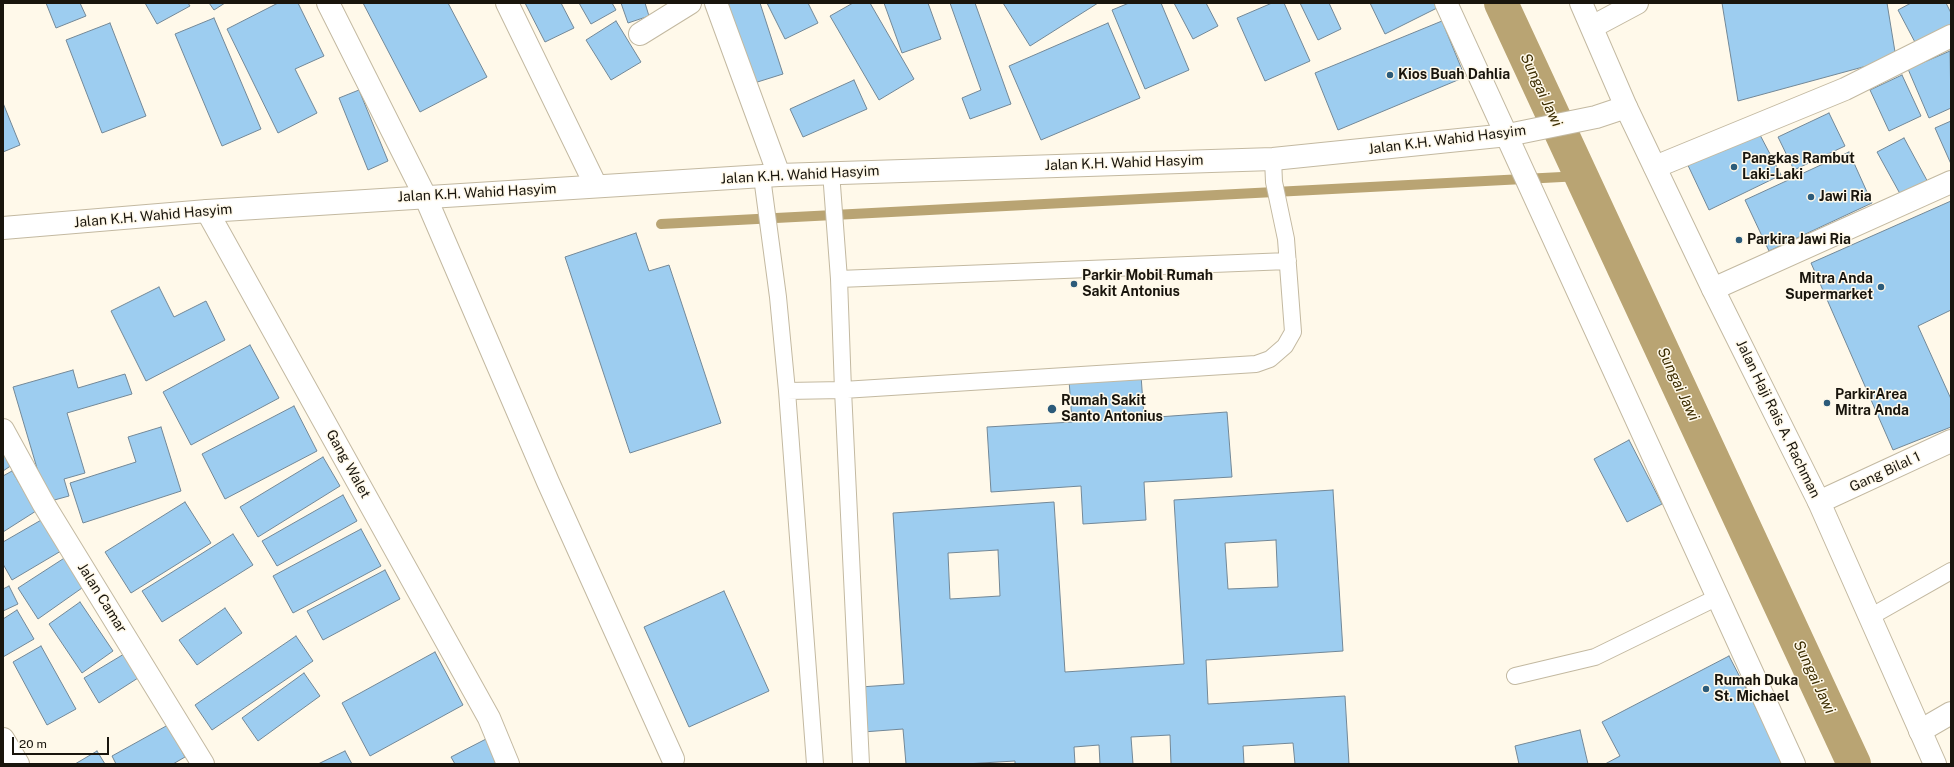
<!DOCTYPE html>
<style>
body{margin:0}
#map{position:relative;width:1954px;height:767px;overflow:hidden;background:#fff9ea;font-family:"Public Sans",sans-serif}
canvas{display:block}
.frame{position:absolute;inset:0;border:4px solid #19150d;pointer-events:none}
.scale{position:absolute;left:12px;top:737px;width:97px;height:18px;box-sizing:border-box;border:2px solid #19150d;border-top:0;padding-left:5px;font-size:12px;line-height:14px;white-space:nowrap;color:#19150d;-webkit-text-stroke:3px #fff9ea;paint-order:stroke}
</style>
<div id="map">
<canvas width="1954" height="767"></canvas>
<div class="frame"></div>
<div class="scale">20 m</div>
</div>
<script>
const context = document.querySelector('canvas').getContext('2d');
context.lineJoin = 'round';
const poly = rows => new Path2D(rows.map(r => 'M' + r).join(''));
function trace(path, color, width, dash) { context.strokeStyle = color; context.lineWidth = width; context.lineCap = dash ? 'butt' : 'round'; context.setLineDash(dash || []); context.stroke(path); }
function fillPath(path, color) { context.fillStyle = color; context.fill(path, 'evenodd'); }
function write(font, color, halo, rows, align = 'center') {
  context.font = font + ' "Public Sans",sans-serif'; context.lineWidth = 3; context.setLineDash([]); context.textBaseline = 'middle'; context.strokeStyle = halo; context.fillStyle = color; for (const [text, x, y, turn = 0] of rows) {
    context.save(); context.translate(x, y); context.rotate((+turn || 0) * Math.PI / 180); context.textAlign = isNaN(turn) ? turn : align; if (halo) context.strokeText(text, 0, 0); context.fillText(text, 0, 0); context.restore();
  }
}
trace(poly([
 [661,224,1581,176]
]), '#b9a473', 10);
trace(poly([
 [1501,3,1854,764]
]), '#b9a473', 34);
const building = poly([
 [46,3,80,3,86,16,56,28,46,3],
 [145,3,188,3,190,6,157,24,145,3],
 [209,3,225,3,214,10,209,3],
 [278,3,298,3,324,56,295,69,317,113,278,133,227,29,278,3],
 [363,3,448,3,487,77,420,112,363,3],
 [525,3,561,3,574,28,545,42,525,3],
 [579,3,612,3,616,10,591,24,579,3],
 [621,3,645,3,649,16,628,23,621,3],
 [724,3,760,3,783,74,751,84,724,3],
 [767,3,808,3,818,23,785,39,767,3],
 [853,3,870,3,914,79,879,100,830,16,853,3],
 [884,3,928,3,941,39,902,53,884,3],
 [950,3,975,3,1011,104,970,119,962,98,981,90,950,3],
 [1003,3,1098,3,1030,46,1003,3],
 [1129,3,1161,3,1189,70,1145,89,1112,10,1129,3],
 [1174,3,1206,3,1218,26,1193,39,1174,3],
 [1272,3,1284,3,1310,61,1265,81,1237,18,1272,3],
 [1300,3,1329,3,1341,29,1318,40,1300,3],
 [1370,3,1435,3,1437,8,1385,34,1370,3],
 [1722,3,1887,3,1896,58,1738,101,1722,3],
 [1911,3,1946,3,1951,13,1951,28,1917,46,1898,10,1911,3],
 [214,18,261,129,222,146,175,34,214,18],
 [616,21,641,62,611,80,586,40,616,21],
 [1442,21,1465,77,1338,130,1315,73,1442,21],
 [110,23,146,116,102,133,66,40,110,23],
 [1108,23,1140,98,1041,140,1009,66,1108,23],
 [1950,51,1951,108,1929,118,1908,69,1950,51],
 [1902,75,1921,116,1889,131,1870,90,1902,75],
 [854,80,867,109,803,137,790,109,854,80],
 [359,90,388,161,368,170,339,98,359,90],
 [3,103,20,145,3,152,3,103],
 [1829,113,1845,146,1794,170,1778,137,1829,113],
 [1951,121,1951,164,1935,128,1951,121],
 [1759,133,1781,175,1709,210,1685,159,1759,133],
 [1904,138,1930,186,1904,201,1877,152,1904,138],
 [1849,152,1872,203,1769,251,1745,200,1849,152],
 [1951,201,1951,310,1918,326,1951,399,1951,427,1893,450,1811,263,1951,201],
 [636,233,649,271,669,265,721,423,630,453,565,257,636,233],
 [159,287,174,317,206,301,225,340,146,381,111,311,159,287],
 [250,345,279,398,191,445,163,392,250,345],
 [73,370,78,388,125,374,132,394,67,413,85,473,64,479,69,496,47,502,13,387,73,370],
 [1141,375,1144,418,1227,412,1232,477,1144,482,1146,520,1083,524,1081,486,991,492,987,427,1072,422,1069,380,1141,375],
 [294,406,317,451,225,499,202,454,294,406],
 [161,427,181,491,83,523,70,483,136,462,128,437,161,427],
 [1629,440,1662,504,1627,522,1594,459,1629,440],
 [3,451,12,465,3,471,3,451],
 [323,457,340,486,258,537,240,507,323,457],
 [12,471,36,511,3,532,3,476,12,471],
 [1333,490,1343,651,1206,660,1208,704,1345,696,1349,764,1295,764,1293,743,1243,746,1244,764,1171,764,1170,735,1131,737,1133,764,1100,764,1099,745,1074,747,1075,764,1015,764,1015,761,965,764,906,764,903,729,863,732,860,687,904,684,893,513,1054,502,1065,672,1184,664,1174,500,1333,490],
 [1276,540,1278,587,1228,589,1225,543,1276,540],
 [998,550,1000,596,950,599,948,553,998,550],
 [343,495,357,521,277,566,262,541,343,495],
 [185,502,211,543,131,593,105,552,185,502],
 [43,519,61,551,12,580,3,564,3,542,43,519],
 [361,529,381,566,293,613,273,576,361,529],
 [233,534,253,565,162,622,142,591,233,534],
 [69,555,82,588,38,619,18,588,69,555],
 [385,570,400,599,323,640,307,611,385,570],
 [9,586,18,604,3,611,3,589,9,586],
 [724,591,769,691,689,727,644,627,724,591],
 [80,602,113,651,82,673,49,624,80,602],
 [225,608,242,633,197,665,179,640,225,608],
 [17,610,34,639,3,657,3,619,17,610],
 [296,636,313,661,212,730,195,705,296,636],
 [41,646,76,709,47,725,13,662,41,646],
 [435,652,463,705,370,756,342,703,435,652],
 [124,654,138,678,99,703,84,678,124,654],
 [1729,656,1785,764,1605,764,1620,756,1602,722,1729,656],
 [304,673,320,696,258,741,242,718,304,673],
 [168,725,185,757,173,764,116,764,112,756,168,725],
 [1580,730,1588,764,1519,764,1515,746,1580,730],
 [488,738,502,764,455,764,451,757,488,738],
 [97,751,105,764,75,764,97,751],
 [345,751,352,764,318,764,345,751]
]);
fillPath(building, '#9dcdf0');
trace(building, '#738897', 1);
const lane = poly([
 [831,172,839,279,843,390,861,764],
 [762,177,778,297,787,391,815,764],
 [839,279,1288,261],
 [787,391,843,390,1256,364,1270,359,1285,346,1293,332,1286,239,1274,182,1273,159],
 [1870,617,1951,571],
 [1515,676,1595,657,1718,597]
]);
const street = poly([
 [328,3,425,196,548,482,673,759],
 [507,3,596,186],
 [716,3,779,175],
 [1446,3,1794,764],
 [1592,27,1637,3],
 [640,34,690,3],
 [1655,167,1845,89,1951,36],
 [207,211,489,718,508,764],
 [1713,289,1951,182],
 [3,430,43,503,203,764],
 [1819,502,1951,441],
 [1920,731,1951,713],
 [3,739,18,764]
]);
const secondary = poly([
 [1581,3,1626,107]
]);
const primary = poly([
 [3,228,207,211,779,175,1273,159,1508,135,1596,117,1626,107,1713,289,1819,502,1935,764]
]);
trace(lane, '#c3b9a1', 18);
trace(street, '#c3b9a1', 24);
trace(secondary, '#c3b9a1', 24);
trace(primary, '#c3b9a1', 24);
trace(lane, '#fff', 16);
trace(street, '#fff', 22);
trace(secondary, '#fff', 22);
trace(primary, '#fff', 22);
for (const [x, y, r, color] of [
 [1390,75,4,"#2c5b7a"],
 [1734,167,4,"#2c5b7a"],
 [1811,197,4,"#2c5b7a"],
 [1739,240,4,"#2c5b7a"],
 [1074,284,4,"#2c5b7a"],
 [1881,287,4,"#2c5b7a"],
 [1827,403,4,"#2c5b7a"],
 [1052,409,5,"#2c5b7a"],
 [1706,689,4,"#2c5b7a"]
]) { const dot = new Path2D(); dot.arc(x, y, r, 0, 2 * Math.PI); context.fillStyle = color; context.fill(dot); trace(dot, '#fff9ea', 1.5); }
write('bold 14px', '#19150d', '#fff9ea', [
 ["Kios Buah Dahlia",1398,75],
 ["Pangkas Rambut",1742,159],
 ["Laki-Laki",1742,175],
 ["Jawi Ria",1819,197],
 ["Parkira Jawi Ria",1747,240],
 ["Parkir Mobil Rumah",1082,276],
 ["Sakit Antonius",1082,292],
 ["Mitra Anda",1873,279,"right"],
 ["Supermarket",1873,295,"right"],
 ["ParkirArea",1835,395],
 ["Mitra Anda",1835,411],
 ["Rumah Sakit",1061,401],
 ["Santo Antonius",1061,417],
 ["Rumah Duka",1714,681],
 ["St. Michael",1714,697]
], 'left');
write('14px', '#19150d', '#fff9ea', [
 ["Jalan K.H. Wahid Hasyim",1447,140,-7],
 ["Jalan K.H. Wahid Hasyim",1124,163,-2],
 ["Jalan K.H. Wahid Hasyim",800,175,-3],
 ["Jalan K.H. Wahid Hasyim",477,193,-3],
 ["Jalan K.H. Wahid Hasyim",153,216,-5],
 ["Jalan Haji Rais A. Rachman",1778,419,64],
 ["Gang Walet",348,464,61],
 ["Gang Bilal 1",1885,472,-25],
 ["Jalan Camar",102,598,58]
]);
write('italic 15px', '#3e2f04', '#fff9ea', [
 ["Sungai Jawi",1541,90,65],
 ["Sungai Jawi",1678,384,65],
 ["Sungai Jawi",1814,677,65]
]);
</script>
